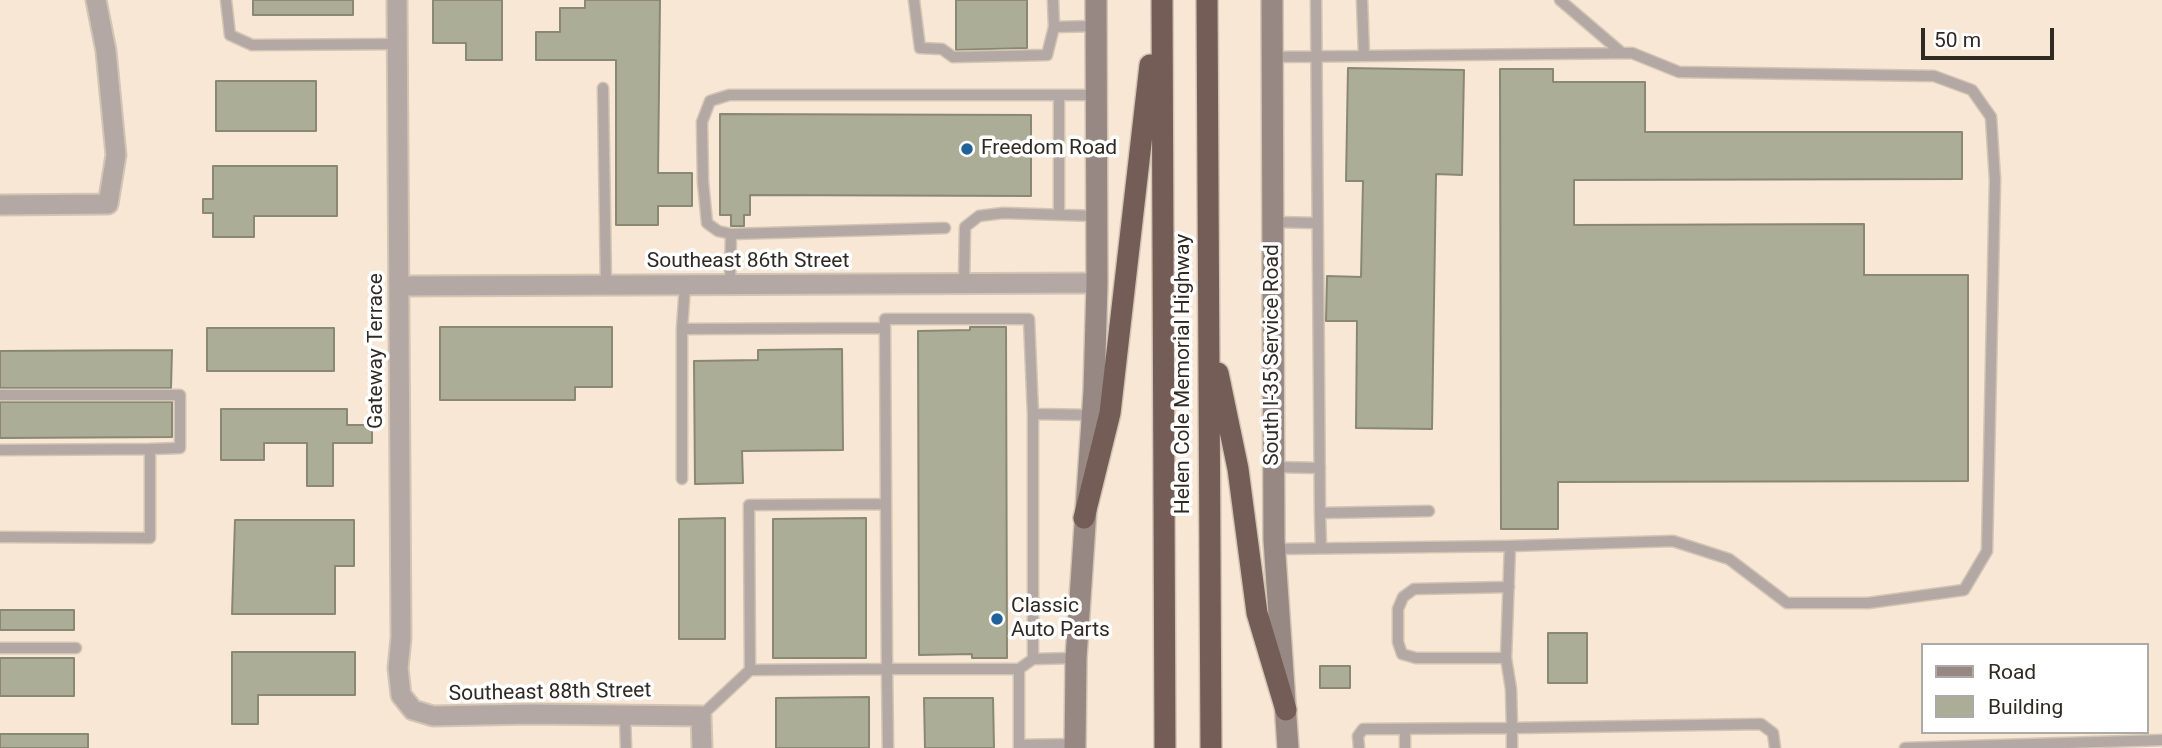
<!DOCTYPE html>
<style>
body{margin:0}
#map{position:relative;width:2162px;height:748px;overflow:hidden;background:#f7e7d4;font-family:Roboto,sans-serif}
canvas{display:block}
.legend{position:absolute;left:1921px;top:643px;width:228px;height:91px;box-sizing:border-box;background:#fff;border:2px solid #acaaa7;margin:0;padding:9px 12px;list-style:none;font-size:21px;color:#302a23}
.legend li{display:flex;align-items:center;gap:14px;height:35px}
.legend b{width:35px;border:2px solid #acaaa7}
.scale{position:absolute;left:1921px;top:28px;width:133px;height:32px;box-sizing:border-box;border:4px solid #302a23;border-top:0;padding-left:9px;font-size:21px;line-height:24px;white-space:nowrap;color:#302a23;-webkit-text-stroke:5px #fff;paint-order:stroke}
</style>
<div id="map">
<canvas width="2162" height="748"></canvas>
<ul class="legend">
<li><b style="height:9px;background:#988883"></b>Road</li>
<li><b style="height:19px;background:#acad96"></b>Building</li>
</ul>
<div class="scale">50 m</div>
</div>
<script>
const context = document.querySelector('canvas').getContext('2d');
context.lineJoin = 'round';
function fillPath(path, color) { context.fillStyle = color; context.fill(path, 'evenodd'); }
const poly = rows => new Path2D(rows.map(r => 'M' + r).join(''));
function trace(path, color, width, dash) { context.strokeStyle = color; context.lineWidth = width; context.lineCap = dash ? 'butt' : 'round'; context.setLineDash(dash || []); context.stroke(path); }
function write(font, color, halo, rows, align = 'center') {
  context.font = font + ' Roboto,sans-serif'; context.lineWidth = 7; context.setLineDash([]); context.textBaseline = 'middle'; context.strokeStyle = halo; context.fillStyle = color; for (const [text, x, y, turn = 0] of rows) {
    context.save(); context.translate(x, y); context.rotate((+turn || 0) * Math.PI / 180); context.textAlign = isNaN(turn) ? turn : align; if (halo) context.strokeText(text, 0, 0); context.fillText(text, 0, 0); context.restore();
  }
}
const building = poly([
 [253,0,353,0,353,15,253,15,253,0],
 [433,0,502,0,502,60,466,60,466,43,433,43,433,0],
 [585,0,660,0,658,173,692,173,692,206,658,206,658,225,616,225,616,60,536,60,536,32,560,32,560,8,585,8,585,0],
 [956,0,1027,0,1027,48,956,50,956,0],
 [1348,68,1464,70,1462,175,1436,174,1432,429,1356,428,1357,321,1326,321,1327,276,1361,277,1363,181,1346,181,1348,68],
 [1500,69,1553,69,1553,82,1645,82,1645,132,1962,132,1962,179,1574,180,1574,225,1864,224,1864,275,1968,275,1968,481,1558,482,1558,529,1501,529,1500,69],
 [216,81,316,81,316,131,216,131,216,81],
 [720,114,1031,115,1031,196,750,195,750,215,744,215,744,226,731,226,731,215,720,215,720,114],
 [213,166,337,166,337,216,254,216,254,237,213,237,213,213,203,213,203,199,213,199,213,166],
 [440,327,612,327,612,387,575,387,575,400,440,400,440,327],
 [970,327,1006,327,1007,658,972,658,972,654,919,655,918,331,970,330,970,327],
 [207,328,334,328,334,371,207,371,207,328],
 [842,349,843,450,742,451,743,483,695,484,694,361,758,360,758,350,842,349],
 [172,350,171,388,0,388,0,351,172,350],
 [0,402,172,402,172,437,0,438,0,402],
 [221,409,347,409,347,425,372,425,372,443,333,443,333,486,307,486,307,443,264,443,264,460,221,460,221,409],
 [725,518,725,639,679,639,679,519,725,518],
 [866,518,866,658,773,658,773,519,866,518],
 [235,520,354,520,354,566,335,566,335,614,232,614,235,520],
 [0,610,74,610,74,630,0,630,0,610],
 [1548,633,1587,633,1587,683,1548,683,1548,633],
 [232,652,355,652,355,695,258,695,258,724,232,724,232,652],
 [0,658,74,658,74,696,0,696,0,658],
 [1320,666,1350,666,1350,688,1320,688,1320,666],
 [869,697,869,748,776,748,776,698,869,697],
 [924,698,993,698,994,748,925,748,924,698],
 [0,734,88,734,88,748,0,748,0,734]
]);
fillPath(building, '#acad96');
trace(building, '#888873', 2);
const lane = poly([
 [226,0,230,35,252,45,398,44],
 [914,0,920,48,942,49,953,57,1047,55,1054,27],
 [1053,0,1054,27,1096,26],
 [1316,0,1320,513,1429,511],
 [1362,0,1364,55],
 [1560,0,1622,53],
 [1272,57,1632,53,1679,72,1934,76,1972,90,1991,117,1995,180,1987,551,1964,590,1868,603,1787,603,1729,559,1673,541,1510,546,1274,549],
 [603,88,606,286],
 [1059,214,1059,95],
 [1273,222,1317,223],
 [945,228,731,234,718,231,707,223,703,182,702,122,710,101,729,95,1096,95],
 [964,283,965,227,979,216,1003,213,1096,216],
 [730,285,731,234],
 [682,329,885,328],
 [0,395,180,395,180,448,150,449],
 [1033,414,1092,415],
 [0,450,150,449,150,538,0,537],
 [1274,467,1320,468],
 [682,479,682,329,685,285],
 [1320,513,1321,548],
 [1510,546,1506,658,1511,689,1512,728,1761,724,1773,733,1775,748],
 [0,648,76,648],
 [1506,658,1416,658,1402,654,1398,642,1398,609,1403,597,1414,589,1509,587],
 [1033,659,1076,658],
 [1019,669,1019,748],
 [750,670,749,505,886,504],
 [625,715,626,748],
 [701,716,750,670,887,669,1019,669,1033,659,1033,414,1029,319,885,319,885,328,886,504,887,669,888,748],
 [1405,729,1405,748],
 [1019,745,1074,744],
 [1359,748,1358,736,1363,729,1512,728,1512,748],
 [1905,748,2162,740]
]);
const street = poly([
 [397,0,401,638,398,668,401,695,413,710,433,716,531,714,701,716,702,748],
 [0,205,108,204,116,155,106,51,96,0],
 [399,286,1097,283]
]);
const secondary = poly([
 [1272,0,1274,540,1288,748],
 [1075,748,1076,658,1094,391,1097,283,1096,0]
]);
const highway = poly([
 [1162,0,1165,748],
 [1207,0,1211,748],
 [1218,373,1238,469,1257,613,1286,710],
 [1084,518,1110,413,1150,65]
]);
trace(lane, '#d3c5b4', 13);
trace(street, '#d3c5b4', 23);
trace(secondary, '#d3c5b4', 24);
trace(highway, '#d3c5b4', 24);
trace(lane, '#b3a8a4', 10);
trace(street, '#b3a8a4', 19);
trace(secondary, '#988883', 21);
trace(highway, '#745d56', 21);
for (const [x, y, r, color] of [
 [967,149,7,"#216399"],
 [997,619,7,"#216399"]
]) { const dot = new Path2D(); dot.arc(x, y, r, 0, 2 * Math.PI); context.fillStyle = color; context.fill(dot); trace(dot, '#fff', 2.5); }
write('21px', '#302a23', '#fff', [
 ["Freedom Road",981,149],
 ["Classic",1011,607],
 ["Auto Parts",1011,631]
], 'left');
write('21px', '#302a23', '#fff', [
 ["Southeast 86th Street",748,262],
 ["Gateway Terrace",377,351,-90],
 ["South I-35 Service Road",1273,355,-90],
 ["Helen Cole Memorial Highway",1184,374,-90],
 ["Southeast 88th Street",550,693,-1]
]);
</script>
